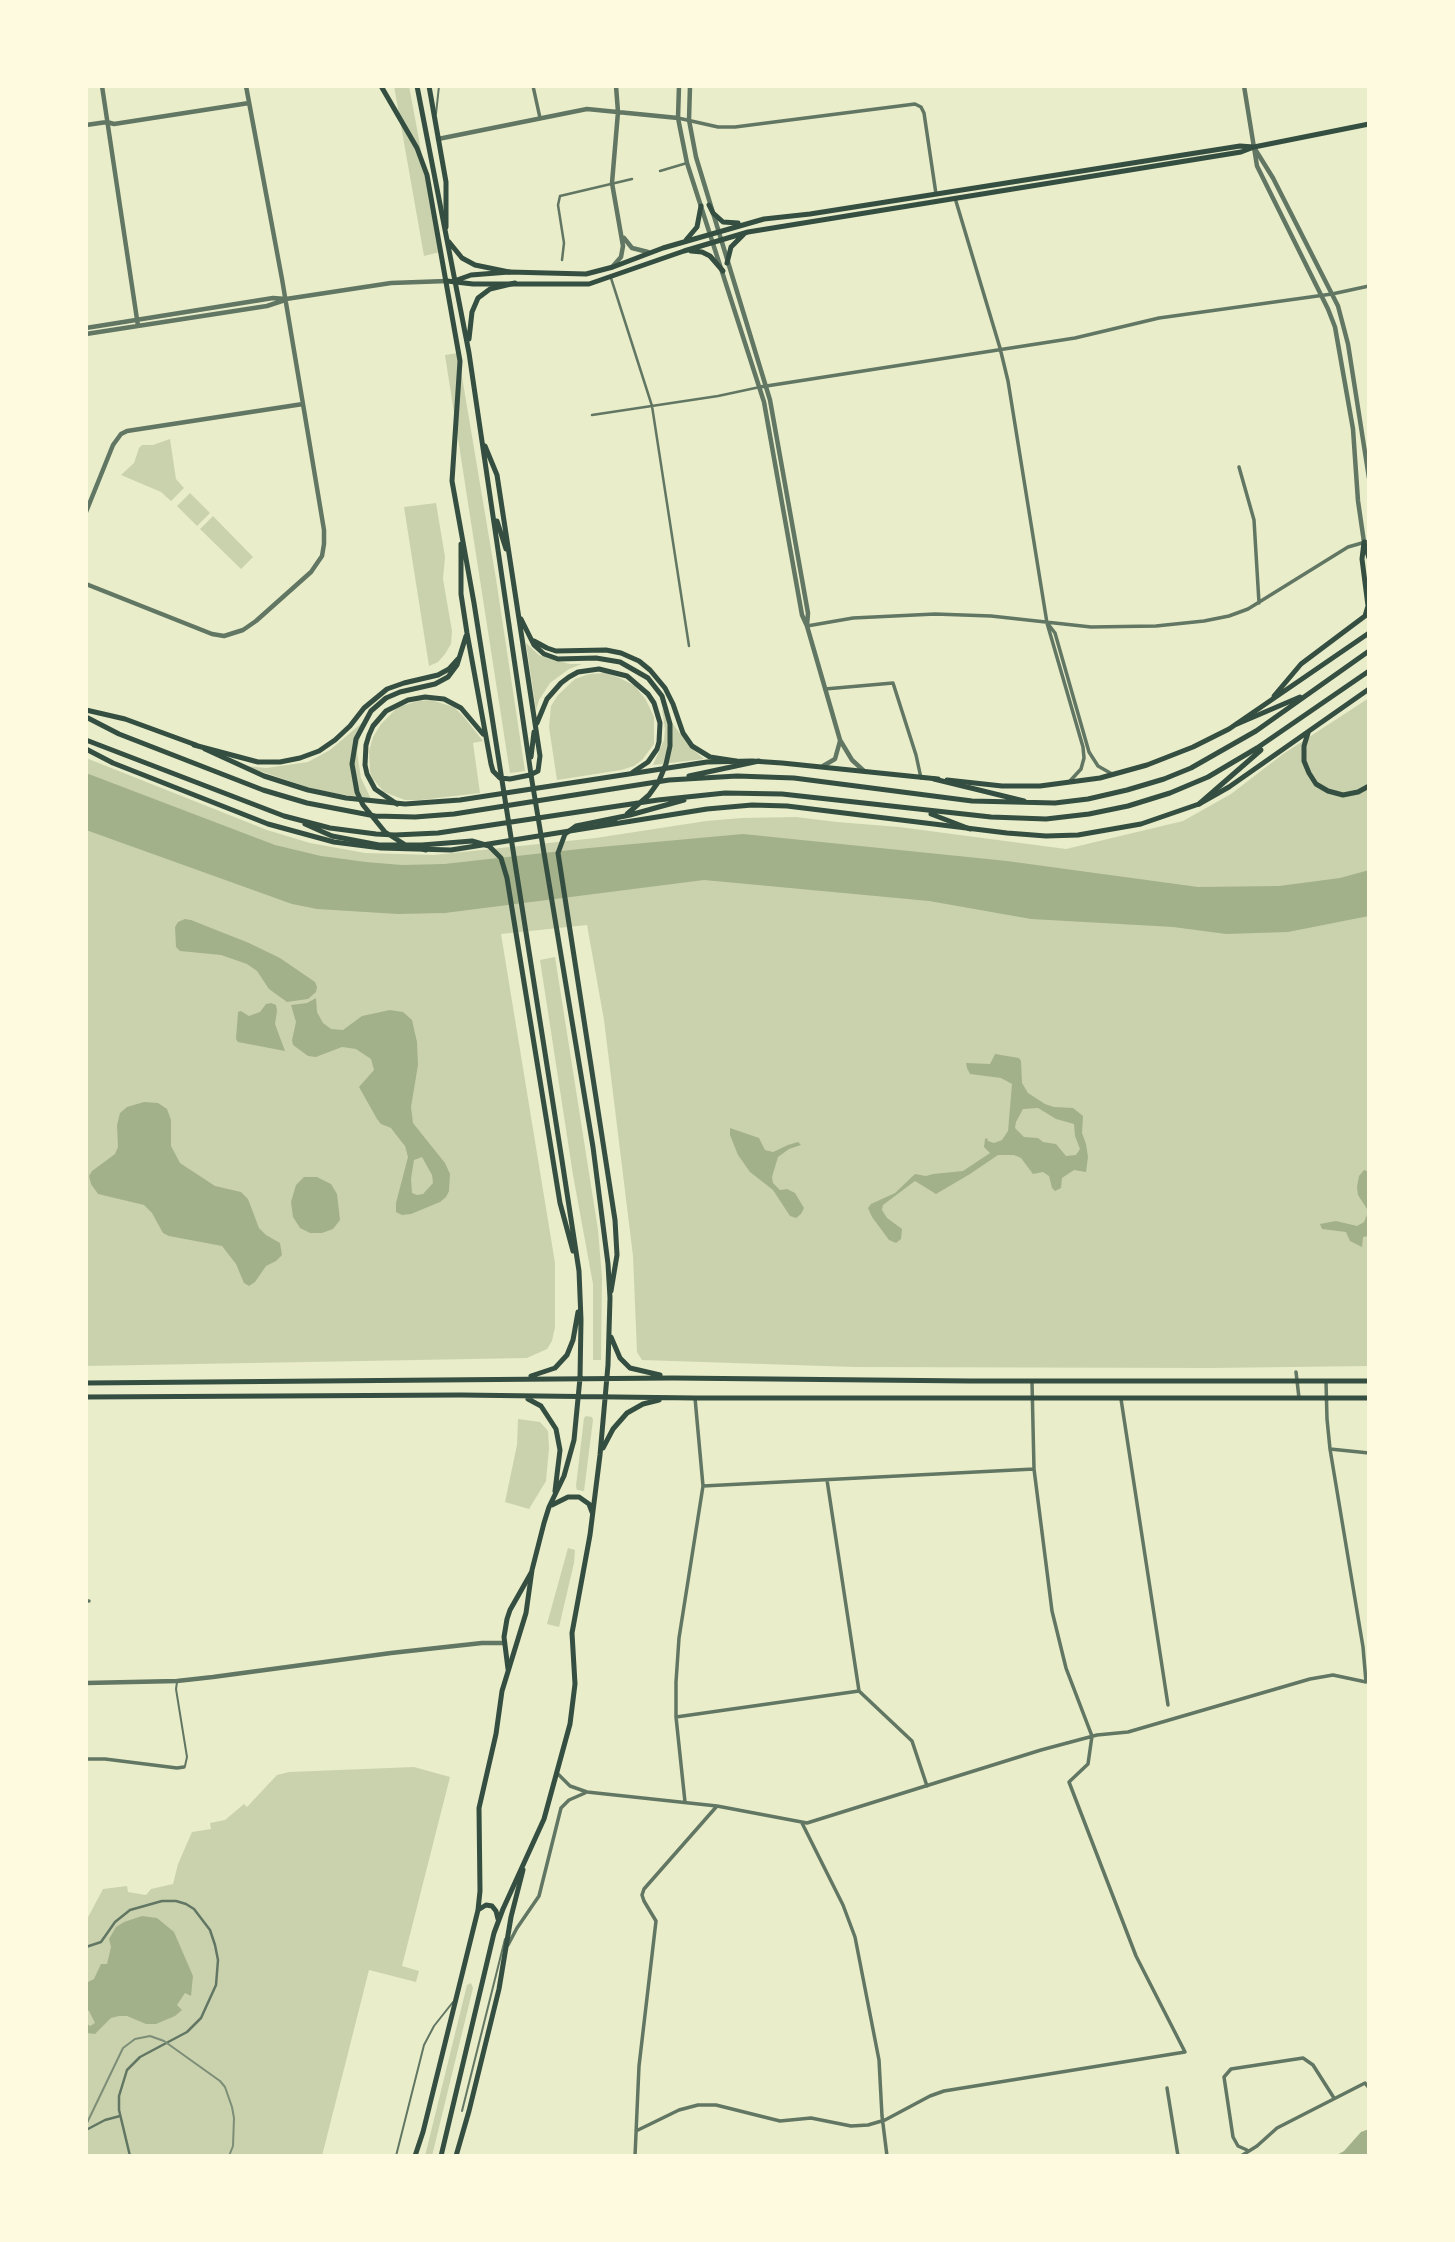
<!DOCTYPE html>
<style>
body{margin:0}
#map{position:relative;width:1455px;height:2242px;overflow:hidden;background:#e9edc9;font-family:"Noto Serif",serif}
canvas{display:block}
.frame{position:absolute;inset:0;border:88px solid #fefae0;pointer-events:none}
</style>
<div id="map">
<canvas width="1455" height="2242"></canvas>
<div class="frame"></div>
</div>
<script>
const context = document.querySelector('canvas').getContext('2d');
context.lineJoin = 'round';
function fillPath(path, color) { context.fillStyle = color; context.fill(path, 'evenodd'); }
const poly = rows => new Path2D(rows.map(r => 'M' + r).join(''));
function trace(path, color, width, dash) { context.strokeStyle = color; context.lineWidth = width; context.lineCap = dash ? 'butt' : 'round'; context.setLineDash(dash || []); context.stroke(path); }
fillPath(poly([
 [394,86,409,86,440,252,424,256],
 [458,353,496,579,525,771,510,773,445,355],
 [170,439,176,479,184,488,171,501,161,492,121,475,134,463,139,448,142,445,153,445],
 [190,493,210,513,197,526,177,506],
 [436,503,445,557,443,579,452,631,451,644,445,654,438,662,429,666,404,507],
 [213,516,253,557,241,569,200,529],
 [526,643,539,655,547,658,570,664,582,664,569,669,550,683,539,700,536,710],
 [605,673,620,678,635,686,646,700,654,717,654,744,642,760,634,766,621,770,557,780,549,727,551,706,558,695,575,679,589,674],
 [1369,698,1369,1366,1210,1368,854,1367,642,1360,637,1352,633,1256,604,1020,587,925,501,934,555,1263,555,1327,552,1341,547,1349,527,1358,86,1366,86,758,267,830,310,843,365,853,434,855,596,838,706,821,742,818,796,817,837,822,899,827,1066,849,1183,821,1231,794,1283,754],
 [431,700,454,707,464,717,483,741,473,743,480,793,421,800,405,800,384,792,373,779,370,772,369,751,373,737,381,724,398,707,418,701],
 [662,709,689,746,704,759,653,765,664,740,665,729],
 [369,717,360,737,357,752,361,778,371,799,316,790,245,766,266,768,308,762,330,750],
 [555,957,598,1230,602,1278,601,1360,593,1360,593,1284,573,1175,540,960],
 [586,1416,592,1417,593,1420,584,1491,577,1490,576,1486,584,1418],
 [518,1419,540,1422,548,1431,549,1448,546,1481,529,1509,505,1502,517,1445],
 [568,1548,575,1550,574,1563,559,1627,547,1624],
 [414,1767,450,1777,402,1966,419,1971,416,1982,369,1970,322,2156,86,2156,86,1921,103,1889,127,1886,128,1892,146,1895,151,1889,173,1884,178,1864,192,1832,211,1829,210,1823,225,1820,244,1804,247,1807,277,1775,289,1772],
 [471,1983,473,1988,432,2156,425,2156,467,1985]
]), '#cad2ad');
fillPath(poly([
 [86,773,275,845,321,856,366,862,402,865,444,864,589,848,743,834,1007,861,1198,887,1279,886,1340,878,1369,870,1369,916,1288,932,1226,934,1173,927,1031,919,929,901,704,880,445,913,398,914,317,909,292,904,86,830],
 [185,919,191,920,249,943,280,958,315,982,317,987,316,992,308,999,287,1002,269,989,257,971,247,964,221,955,180,951,176,947,175,927,178,922],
 [316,998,317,1012,323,1023,331,1029,343,1030,362,1016,390,1010,403,1012,412,1020,417,1042,418,1065,411,1107,413,1123,445,1163,450,1174,449,1191,446,1197,440,1202,411,1214,402,1215,396,1212,396,1203,408,1157,405,1146,397,1136,391,1128,381,1124,377,1119,359,1087,374,1070,371,1059,356,1049,342,1047,316,1057,308,1056,293,1045,292,1040,296,1022,291,1005,307,1003],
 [422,1157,432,1175,433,1183,423,1194,417,1195,412,1193,411,1179,414,1160],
 [271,1003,276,1005,277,1011,275,1024,285,1051,238,1042,236,1039,238,1012,241,1011,249,1016,260,1012,266,1004],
 [995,1054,1019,1058,1021,1061,1022,1083,1028,1093,1045,1104,1054,1107,1073,1108,1083,1116,1082,1133,1086,1144,1088,1157,1086,1172,1074,1170,1062,1178,1061,1188,1055,1191,1052,1188,1049,1176,1043,1172,1033,1174,1021,1158,1014,1155,998,1155,970,1174,936,1194,915,1181,883,1205,882,1210,887,1218,902,1229,901,1239,896,1243,889,1240,872,1217,868,1208,871,1204,895,1193,915,1174,926,1176,933,1174,963,1171,990,1153,984,1147,985,1139,987,1138,988,1141,994,1143,1002,1140,1008,1131,1012,1084,1001,1078,970,1074,967,1068,966,1063,990,1064],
 [1038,1108,1056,1119,1074,1124,1075,1136,1080,1149,1076,1155,1066,1156,1056,1144,1043,1142,1038,1138,1024,1137,1015,1128,1016,1122,1023,1109],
 [144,1102,158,1103,167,1109,171,1120,171,1146,180,1163,215,1186,241,1192,248,1199,259,1228,266,1235,280,1243,282,1255,276,1261,266,1266,255,1282,249,1286,244,1283,236,1264,222,1246,169,1236,163,1233,152,1213,144,1205,98,1194,91,1184,89,1176,92,1171,115,1154,118,1147,117,1125,120,1113,127,1107],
 [730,1128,759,1138,765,1150,773,1152,788,1145,798,1142,801,1145,789,1149,778,1157,772,1177,773,1183,780,1190,787,1189,795,1193,804,1208,801,1214,796,1218,790,1216,773,1190,750,1172,738,1155,730,1135],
 [1364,1170,1369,1172,1369,1236,1363,1237,1362,1247,1350,1241,1346,1232,1322,1229,1320,1224,1336,1221,1357,1226,1364,1222,1367,1215,1367,1209,1358,1195,1357,1187,1359,1176],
 [304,1177,317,1177,331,1184,337,1194,340,1220,333,1229,322,1233,310,1233,300,1228,293,1217,291,1202,296,1185],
 [142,1916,157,1918,174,1932,193,1976,191,1996,185,1993,177,2005,182,2010,175,2016,156,2024,146,2024,127,2016,119,2016,111,2018,95,2034,86,2033,86,2023,90,2026,95,2023,89,2011,86,2009,86,1983,94,1979,101,1964,107,1964,111,1947,109,1939,116,1927,124,1922],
 [1369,2129,1369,2156,1335,2156,1344,2151,1361,2132]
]), '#a3b18a');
trace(poly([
 [436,114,439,86],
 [177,1682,176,1689,187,1757,185,1766],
 [462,2111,505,1939],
 [396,2156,424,2045,434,2026,453,2002]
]), '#617663', 2);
trace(poly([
 [660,171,687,163],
 [562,260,564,243,558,205,560,196,632,179],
 [611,278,652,406,689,646],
 [592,415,718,396,760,387],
 [86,1947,101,1942,115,1922,130,1910,162,1901,176,1901,186,1904,194,1909,210,1930,215,1945,218,1960,216,1985,201,2018,187,2032,140,2057,127,2070,119,2096,119,2110,130,2156],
 [86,2130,105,2120,120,2116]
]), '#617663', 2.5);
trace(poly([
 [533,86,540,118],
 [678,118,718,127,735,127,915,104,921,107,924,113,936,194],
 [955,198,1000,348,1008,381,1047,623,1083,747,1084,758,1081,769,1070,781],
 [760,387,1075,338,1159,318,1332,294,1369,286],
 [1239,467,1254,520,1259,603],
 [1048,624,1055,633,1089,752,1098,766,1112,774],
 [807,626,853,618,935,614,991,616,1091,627,1156,626,1204,621,1229,616,1248,609,1348,547,1369,541],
 [825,689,893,683,916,755,921,778],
 [1296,1372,1299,1398],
 [1121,1399,1168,1705],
 [1330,1449,1369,1453],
 [827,1480,859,1691],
 [703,1486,1034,1469],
 [86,1601,89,1601],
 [676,1717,859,1691,912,1741,927,1786],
 [86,1759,105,1759,177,1768,184,1767],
 [558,1774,570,1786,587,1792,717,1806,807,1823,1041,1750,1097,1735,1128,1732,1310,1679,1333,1675,1366,1682,1363,1647,1330,1449,1327,1419,1326,1381],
 [685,1802,676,1717,676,1682,679,1638,703,1486,695,1398],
 [802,1823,843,1905,855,1937,879,2060,882,2116,887,2156],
 [508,1945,517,1928,539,1896,561,1808,569,1800,585,1793],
 [1167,2088,1178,2156],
 [636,2131,679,2110,698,2105,716,2105,780,2121,811,2118,851,2126,868,2125,885,2120,930,2096,944,2091,1185,2052,1136,1956,1069,1782,1088,1764,1092,1736,1066,1668,1052,1611,1034,1469,1032,1382],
 [1247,2150,1238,2146,1233,2137,1224,2077,1231,2069,1303,2058,1313,2065,1334,2098],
 [635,2156,639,2066,656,1921,644,1901,642,1895,644,1889,717,1806],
 [1241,2156,1257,2146,1277,2128,1365,2083,1369,2088]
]), '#617663', 3.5);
trace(poly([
 [102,86,138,326],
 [679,86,678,118,687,163,764,402,802,615,807,626,840,740,852,760,864,771],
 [690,86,689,120,696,157,770,400,808,613,807,626],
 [1244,86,1257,166,1328,309,1335,327,1353,429,1358,501,1364,542],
 [86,125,107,122,114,124,249,103],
 [438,139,587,109,678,118],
 [1255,149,1273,178,1338,306,1348,344,1369,478],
 [624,238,632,248,648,252],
 [613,266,621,257,623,246,612,183,618,112,616,86],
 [86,328,273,298,286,299,391,283,447,281],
 [86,334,267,306,285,300],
 [86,512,113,445,121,434,127,431,303,404],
 [86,584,212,634,224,636,243,630,256,621,311,572,322,556,324,544,324,530,305,416,282,279,246,86],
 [823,766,835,759,840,741],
 [86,1683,177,1681,213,1677,391,1653,482,1643,505,1643]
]), '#617663', 4.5);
trace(poly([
 [429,86,446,182,446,227],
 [709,205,713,213,723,222,738,223],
 [686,240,697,227,701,206],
 [691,251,702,252,710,256,723,271],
 [727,263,731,247,744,234],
 [457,280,471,275,509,272,586,274,613,267,663,248,764,219,810,214,1240,146,1254,147],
 [447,281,473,284,589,284,684,251,748,232,1241,152,1254,147,1369,124],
 [1365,545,1369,558],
 [1274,696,1301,664,1365,616,1368,606,1362,559,1364,542],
 [86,710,125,719,196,745],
 [1308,733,1304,746,1304,761,1309,773,1316,784,1328,791,1343,795,1358,792,1369,786],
 [86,749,113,763,268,824,334,842,381,848,451,850,707,809,752,805,787,806,1007,833,1046,836,1078,835,1141,824,1199,804,1229,787,1369,689],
 [205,749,264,776,308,790,346,798,405,804,460,800,707,762,752,761,782,763,938,779],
 [947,780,1002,786,1040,786,1100,778,1147,765,1193,747,1229,729,1369,633],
 [508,1669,504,1637,507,1619,510,1610,531,1573],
 [456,2156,469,2111,499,1989,511,1917,523,1870]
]), '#344e41', 5);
trace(poly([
 [381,86,417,148,427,175,460,361,452,481,474,603,561,1154,579,1271,581,1320,580,1378,574,1440,564,1476,549,1507,544,1523,532,1570,526,1613,502,1691,496,1734,479,1808,480,1891,478,1910,423,2132,415,2156],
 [417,86,469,353,532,781,593,1147,608,1264,610,1298,608,1365,600,1455,590,1535,572,1633,575,1684,570,1724,544,1819,503,1909,494,1933,441,2156],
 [449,242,462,258,475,265,509,272],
 [469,339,472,312,478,298,490,289,515,283],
 [497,521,506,549],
 [461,544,461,594,467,633,491,764,493,771,500,778,510,779,530,775,538,771,540,756,497,475,485,446],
 [521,619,534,645,544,654,558,659,596,658,620,662,648,678,662,696,670,724,670,746,666,764,659,781,649,795,627,814],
 [534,641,547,648,556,651,606,650,621,653,639,661,650,670,665,688,673,704,683,733,692,746,710,757,736,761],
 [86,717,119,734,263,790,307,803,375,816,415,817,454,814,669,780,737,776,794,778,972,801,1055,803,1088,799,1127,790,1164,779,1191,768,1256,731,1369,651],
 [537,723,547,699,561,683,569,677,578,672,599,669,627,676,648,694,654,703,660,723,659,742,657,749,648,762,633,772],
 [1237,724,1300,697],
 [86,740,284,816,330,828,376,834,395,835,438,833,658,800,725,793,782,794,991,817,1046,819,1089,814,1128,806,1170,793,1208,777,1257,748,1369,671],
 [194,745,258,762,280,762,300,758,319,751,335,740,350,726,364,708,387,689,404,683,438,675,449,669,458,659],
 [531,757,534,732],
 [689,776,759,761],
 [934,779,1024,801],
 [397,804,375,789,367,774,365,765,366,745,369,735,373,726,386,711,408,700,425,697,444,699,461,708,483,734],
 [1199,804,1261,750],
 [931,814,970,829],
 [305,824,332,836,379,845,422,845,472,841,489,846,501,858,507,878,560,1203,573,1251],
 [598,826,615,820],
 [404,844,385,832,363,805,357,792,352,764,356,739,371,711,386,698,400,692,435,684,448,677,457,665,466,636],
 [413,846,426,850],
 [611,1291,617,1255,615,1220,558,853,565,834,576,826,630,815,684,800],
 [611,1337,620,1358,630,1368,660,1375],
 [531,1376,555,1368,567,1355,573,1340,578,1312],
 [86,1383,673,1378,970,1381,1369,1381],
 [86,1397,461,1395,695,1398,1369,1398],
 [528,1399,541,1406,556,1429,560,1450,555,1491],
 [603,1448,613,1429,627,1413,643,1404,659,1400],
 [552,1505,568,1497,579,1497,589,1504,592,1512],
 [478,1910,486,1905,492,1906,496,1911,498,1919]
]), '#344e41', 5);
trace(poly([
 [86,2125,123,2048,135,2039,150,2036,164,2041,220,2081,225,2087,232,2107,234,2118,233,2146,229,2156]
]), '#7c8e77', 2);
</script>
